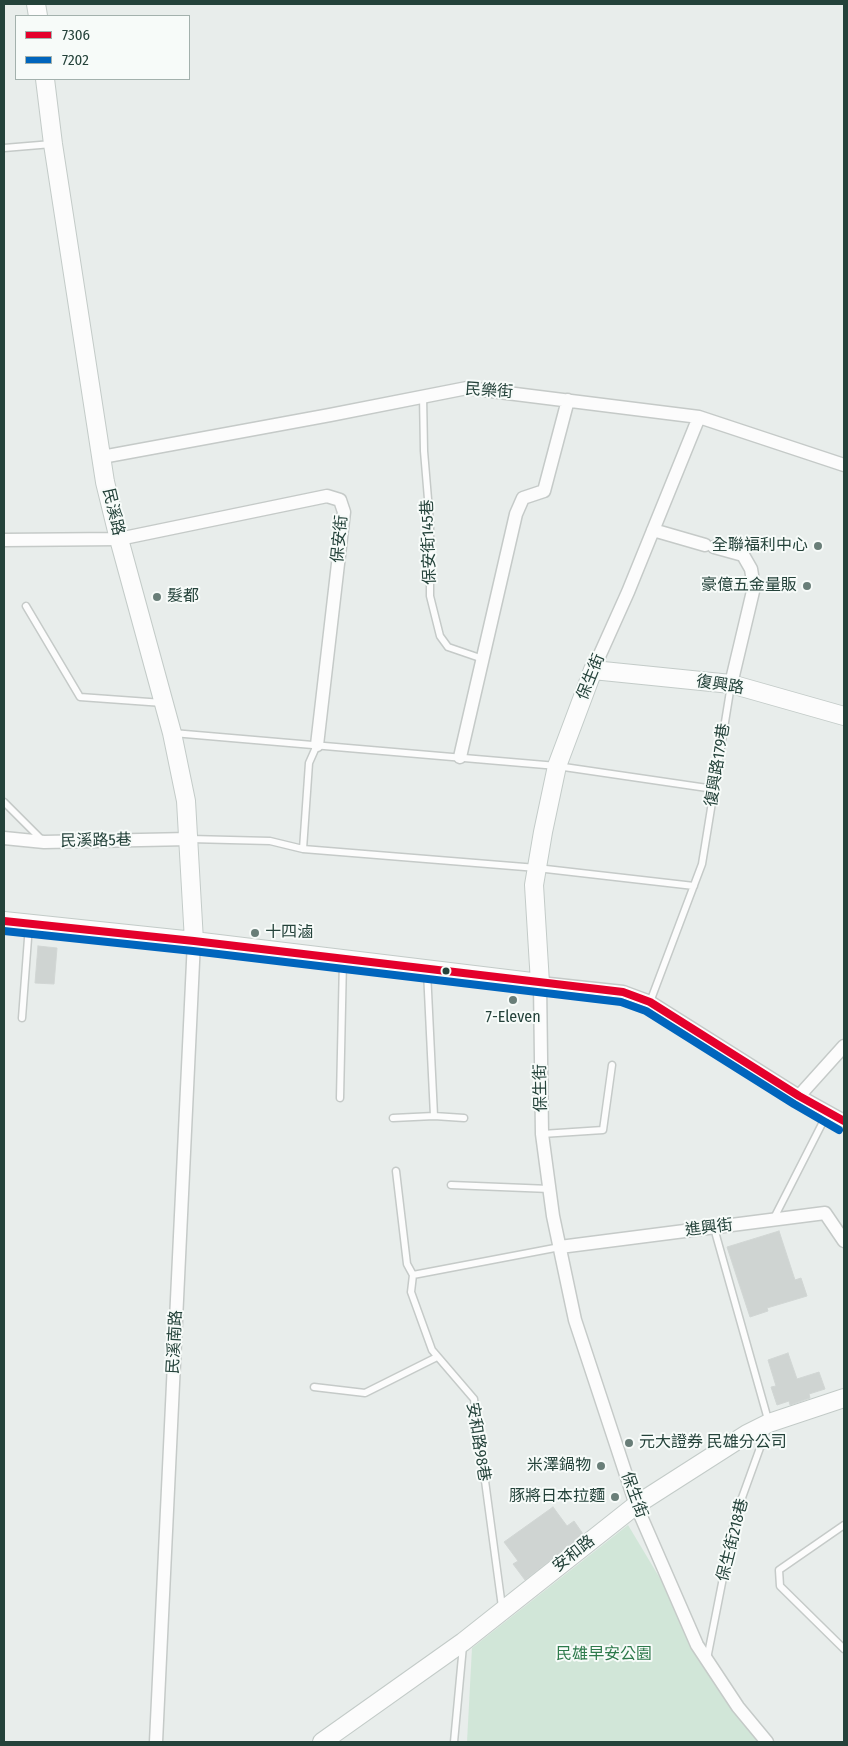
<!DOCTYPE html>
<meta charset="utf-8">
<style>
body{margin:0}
#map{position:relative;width:848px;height:1746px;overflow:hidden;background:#e8edeb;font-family:"Fira Sans Condensed",sans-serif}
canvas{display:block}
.frame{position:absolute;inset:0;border:5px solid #24423a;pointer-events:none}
.legend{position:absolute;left:15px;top:15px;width:175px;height:65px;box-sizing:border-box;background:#f7fbf9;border:1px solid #a3b1ad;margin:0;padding:6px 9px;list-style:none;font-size:15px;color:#24423a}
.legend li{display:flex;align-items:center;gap:10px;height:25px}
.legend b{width:25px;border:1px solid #a3b1ad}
</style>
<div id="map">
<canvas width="848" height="1746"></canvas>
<div class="frame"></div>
<ul class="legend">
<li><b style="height:6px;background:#e4002b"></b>7306</li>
<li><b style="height:6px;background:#0065bd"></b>7202</li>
</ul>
</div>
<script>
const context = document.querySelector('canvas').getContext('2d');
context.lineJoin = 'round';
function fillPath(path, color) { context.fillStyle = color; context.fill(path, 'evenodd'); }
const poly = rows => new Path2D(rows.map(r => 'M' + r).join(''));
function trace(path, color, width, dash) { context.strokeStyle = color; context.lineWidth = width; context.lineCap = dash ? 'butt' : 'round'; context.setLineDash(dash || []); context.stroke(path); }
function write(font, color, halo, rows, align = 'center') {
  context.font = font + ' "Fira Sans Condensed","Noto Sans TC",sans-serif'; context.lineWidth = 4; context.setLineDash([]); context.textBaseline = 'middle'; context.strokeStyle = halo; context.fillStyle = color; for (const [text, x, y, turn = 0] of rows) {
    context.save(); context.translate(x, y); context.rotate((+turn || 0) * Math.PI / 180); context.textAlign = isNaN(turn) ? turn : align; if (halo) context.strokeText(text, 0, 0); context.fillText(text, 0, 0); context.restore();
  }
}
fillPath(poly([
 [628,1525,758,1742,467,1742,472,1648]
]), '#d1e6d8');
const building = poly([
 [38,946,57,948,54,984,35,983,38,946],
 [779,1231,795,1280,801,1278,807,1296,767,1308,768,1311,750,1317,727,1247,779,1231],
 [788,1353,797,1379,819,1372,825,1389,809,1394,810,1398,790,1405,789,1401,777,1405,771,1387,776,1386,768,1360,788,1353],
 [553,1507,567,1526,574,1521,583,1534,525,1580,513,1564,518,1561,504,1542,553,1507]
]);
fillPath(building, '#cfd4d2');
trace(building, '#d1d6d4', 1);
const lane = poly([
 [4,148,52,144],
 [423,395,424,451,430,523,430,596,440,636,448,647,483,659],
 [26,606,80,697,163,703],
 [173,733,557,766,714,789],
 [317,745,309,763,303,849,537,868,694,886],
 [4,802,43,841],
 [190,839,270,841,303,849],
 [650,1002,702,864,731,685],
 [22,1018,29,925],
 [340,1098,343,960],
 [434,1116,464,1118],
 [393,1118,434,1116,427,971],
 [542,1134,603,1130,612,1065],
 [396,1171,407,1264,413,1275],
 [451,1185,550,1189],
 [773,1220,828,1112],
 [314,1387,365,1393,437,1357],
 [844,1525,779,1570,780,1586,844,1649],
 [502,1607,474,1399,432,1350,411,1292,413,1275,560,1247],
 [707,1659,735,1517,769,1423,714,1228],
 [454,1742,463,1646]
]);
const street = poly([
 [102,457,330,415,467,388,699,417,844,465],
 [653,530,705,545],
 [4,540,119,539,327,496,340,500,344,512,317,745],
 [714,547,743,555,751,569,754,587,731,684],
 [593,670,628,592,699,417],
 [460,757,516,514,523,498,544,491,568,400],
 [4,838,44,842,189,839],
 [799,1096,844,1046],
 [560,1247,825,1213,844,1241],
 [156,1742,194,941],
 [767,1742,738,1707,697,1645,636,1505,575,1320,553,1216,542,1134,540,983,623,992,650,1002,799,1096,844,1121]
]);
const secondary = poly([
 [36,4,38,16],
 [45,79,53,144,105,482,119,539,172,733,186,801,194,941],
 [4,921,194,941,540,983,534,885,543,832,557,766,593,670,731,684,844,716],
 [322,1742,463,1642,636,1505,747,1434,769,1423,844,1398]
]);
trace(lane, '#c5cac8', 9);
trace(street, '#c5cac8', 15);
trace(secondary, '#c3cbc8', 20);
trace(lane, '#fcfcfc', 6);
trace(street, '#fcfcfc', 12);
trace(secondary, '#fcfcfc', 18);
trace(poly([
 [4,921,194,941,623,992,650,1002,799,1096,844,1121]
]), '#e4002b', 8);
trace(poly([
 [4,931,193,951,621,1002,646,1011,794,1104,839,1130]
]), '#0065bd', 8);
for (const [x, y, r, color] of [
 [818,546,5,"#697e78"],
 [807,586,5,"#697e78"],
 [157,597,5,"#697e78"],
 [255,933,5,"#697e78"],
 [446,971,4.5,"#24423a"],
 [513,1000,5,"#697e78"],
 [629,1443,5,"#697e78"],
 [601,1466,5,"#697e78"],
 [615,1497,5,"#697e78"]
]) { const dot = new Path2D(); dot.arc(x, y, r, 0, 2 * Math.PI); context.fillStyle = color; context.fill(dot); trace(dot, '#f7fbf9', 2); }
write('16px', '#24423a', '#f7fbf9', [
 ["民樂街",489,391,4],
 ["民溪路",113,512,77],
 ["保安街",340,539,-85],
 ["保安街145巷",429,542,-92],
 ["保生街",591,677,-68],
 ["復興路",720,685,9],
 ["復興路179巷",718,765,-81],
 ["民溪路5巷",96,841,-1],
 ["保生街",541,1088,-91],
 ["進興街",709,1228,-7],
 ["民溪南路",175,1342,-87],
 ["安和路98巷",478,1442,81],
 ["保生街",634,1495,70],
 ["保生街218巷",733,1540,-76],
 ["安和路",574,1554,-38]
]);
write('16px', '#24423a', '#f7fbf9', [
 ["全聯福利中心",808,546],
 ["豪億五金量販",797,586],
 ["髮都",167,597,"left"],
 ["十四滷",265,933,"left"],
 ["7-Eleven",513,1018,"center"],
 ["元大證券 民雄分公司",639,1443,"left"],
 ["米澤鍋物",591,1466],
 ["豚將日本拉麵",605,1497]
], 'right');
write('16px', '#2d7a4b', '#f7fbf9', [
 ["民雄早安公園",604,1655]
]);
</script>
